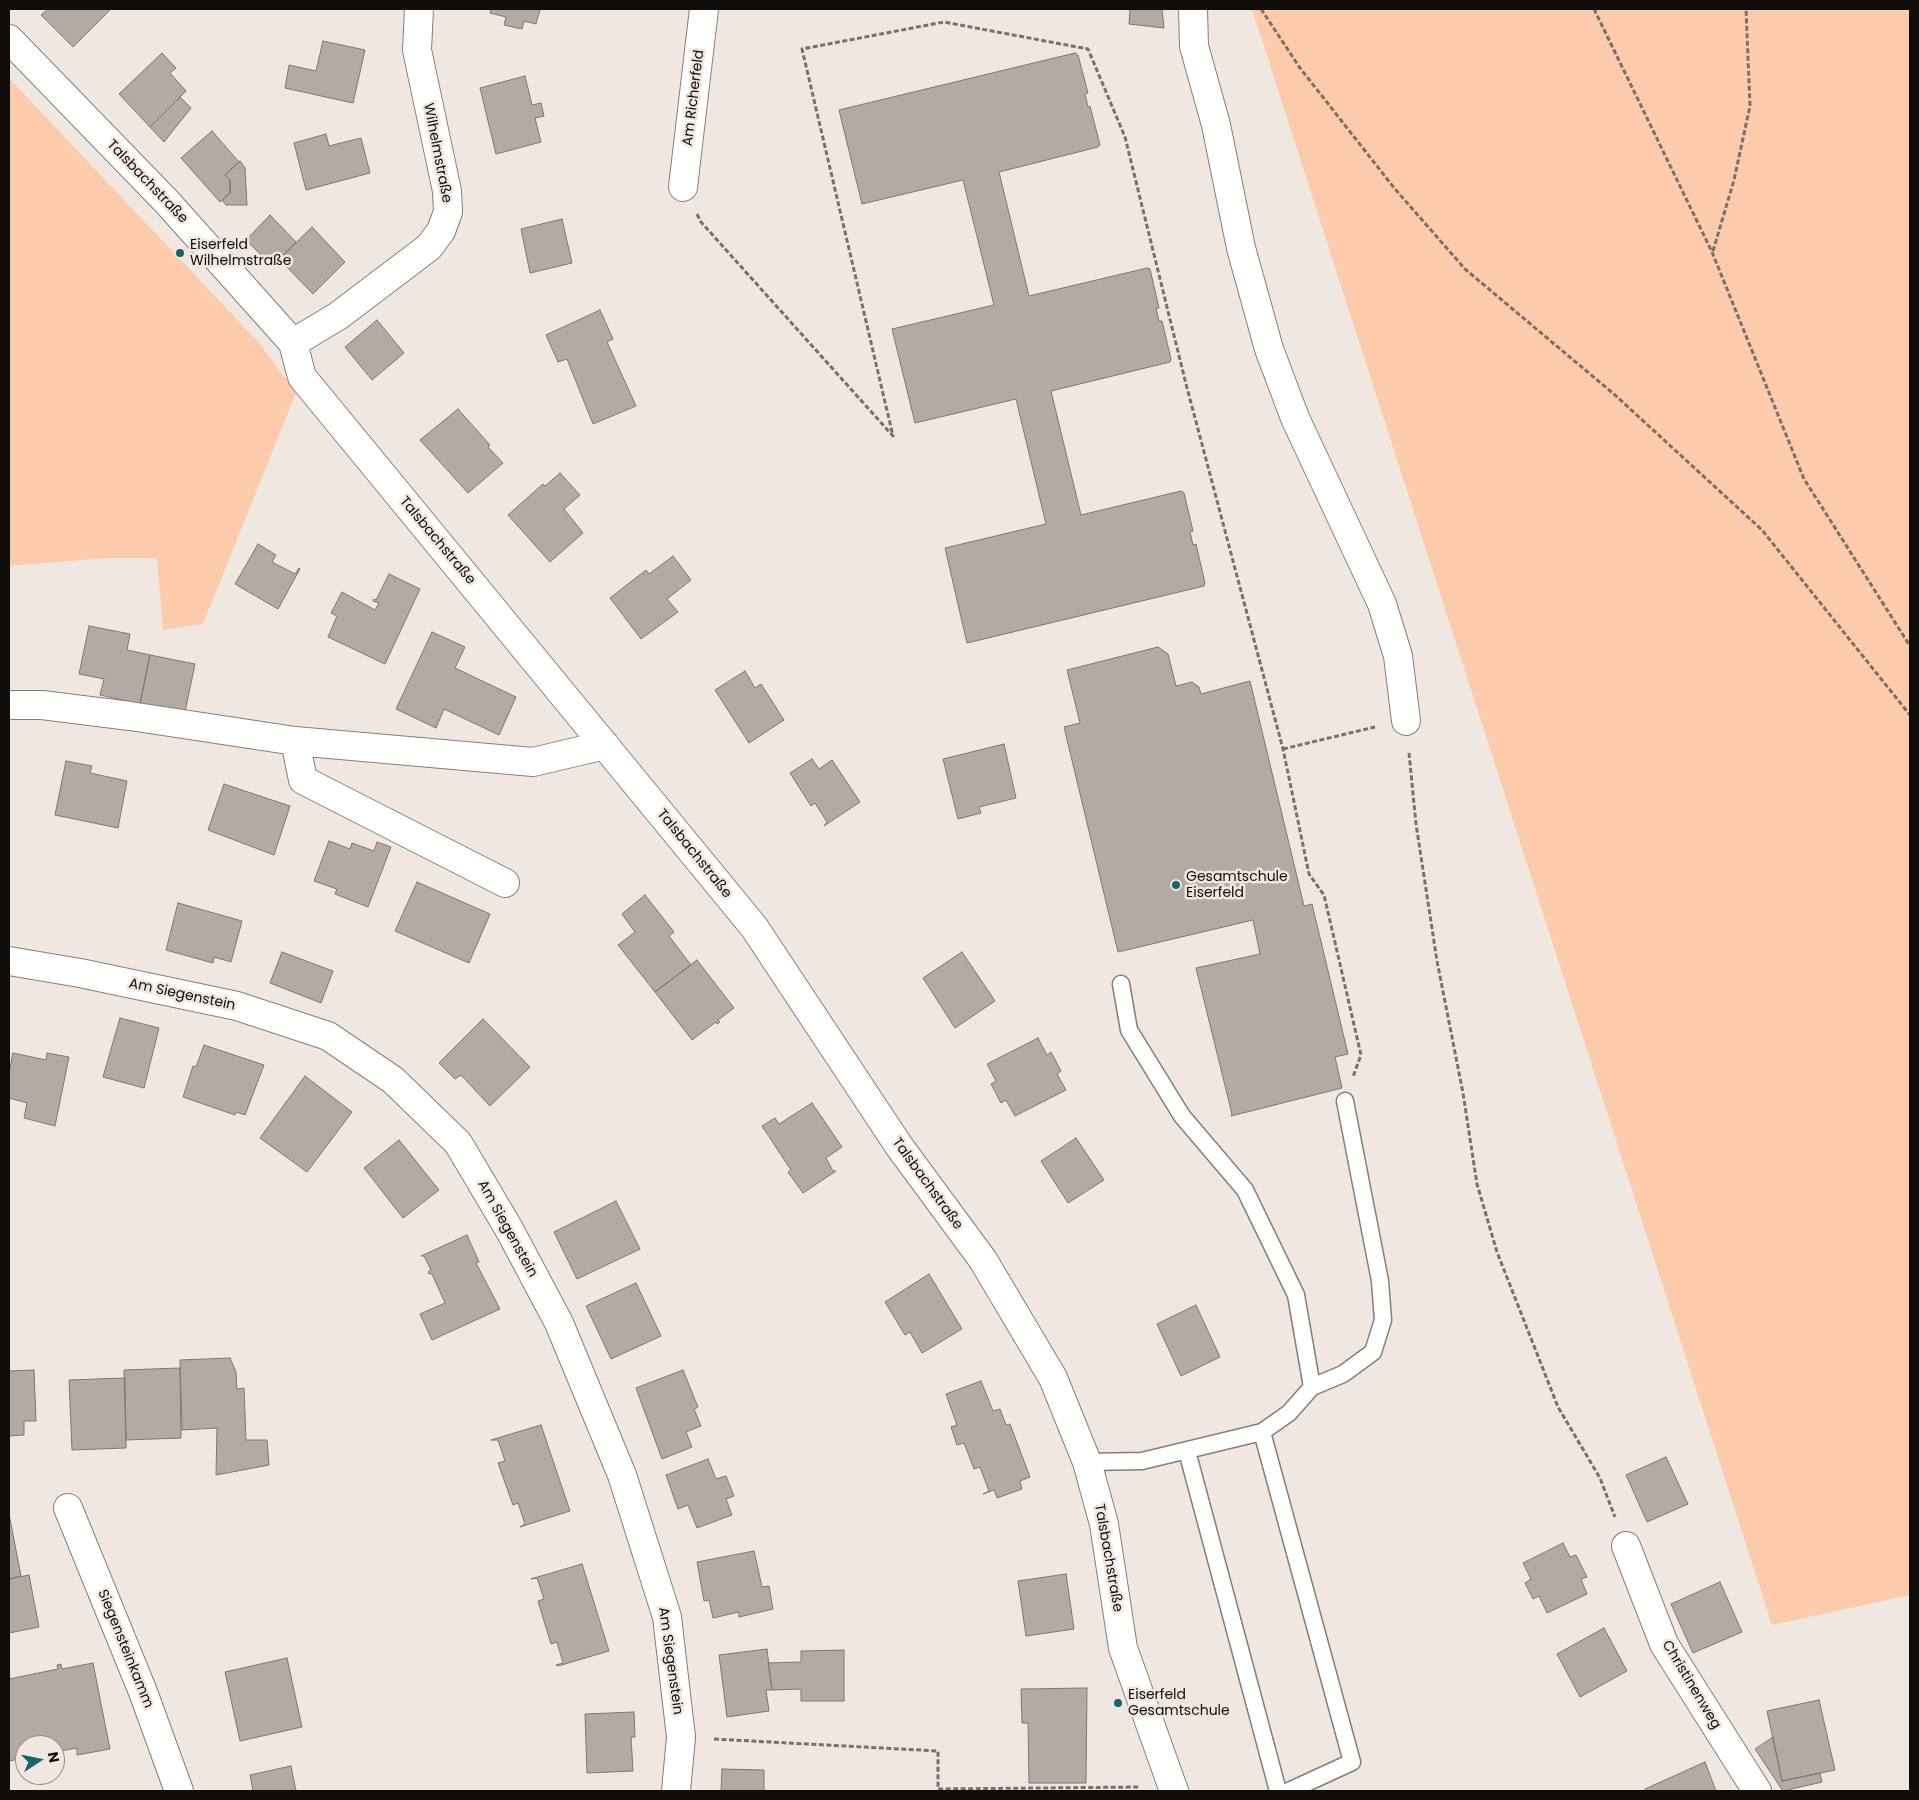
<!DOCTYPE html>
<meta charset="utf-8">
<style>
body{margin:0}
#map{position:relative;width:1919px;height:1800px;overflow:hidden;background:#f1e7e1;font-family:Poppins,sans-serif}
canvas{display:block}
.frame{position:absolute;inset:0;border:10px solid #0f0c0a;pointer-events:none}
.north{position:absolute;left:15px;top:1735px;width:50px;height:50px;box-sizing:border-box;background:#f1e7e1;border:1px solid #978f8b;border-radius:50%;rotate:79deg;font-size:14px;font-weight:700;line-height:20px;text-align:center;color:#0f0c0a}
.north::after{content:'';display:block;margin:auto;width:18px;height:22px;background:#16646c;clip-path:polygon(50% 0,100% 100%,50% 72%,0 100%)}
</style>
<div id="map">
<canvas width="1919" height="1800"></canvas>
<div class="frame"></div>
<div class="north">N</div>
</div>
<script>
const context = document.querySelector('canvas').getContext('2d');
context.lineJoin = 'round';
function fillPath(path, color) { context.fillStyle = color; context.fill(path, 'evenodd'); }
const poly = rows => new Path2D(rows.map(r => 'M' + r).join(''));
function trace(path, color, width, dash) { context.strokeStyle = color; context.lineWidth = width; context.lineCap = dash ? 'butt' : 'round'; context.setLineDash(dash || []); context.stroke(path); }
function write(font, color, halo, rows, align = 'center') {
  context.font = font + ' Poppins,sans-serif'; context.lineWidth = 5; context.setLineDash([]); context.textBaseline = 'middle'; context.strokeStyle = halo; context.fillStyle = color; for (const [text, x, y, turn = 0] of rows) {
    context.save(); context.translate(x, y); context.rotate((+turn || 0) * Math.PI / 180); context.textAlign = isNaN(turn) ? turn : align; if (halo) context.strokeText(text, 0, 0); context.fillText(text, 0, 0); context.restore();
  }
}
fillPath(poly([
 [1252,9,1910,9,1910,1595,1772,1625],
 [9,78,260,344,296,393,203,624,163,630,157,558,107,558,9,566]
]), '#fbcbab');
const building = poly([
 [48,9,109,9,110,10,73,47,41,15,48,9],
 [491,9,537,9,540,10,536,24,524,21,522,29,504,25,506,17,490,13,491,9],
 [1130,9,1162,9,1164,28,1129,24,1130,9],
 [323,41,365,50,353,103,285,88,289,65,316,71,323,41],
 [162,53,176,68,170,73,186,91,150,127,119,94,162,53],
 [1075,53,1078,55,1088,93,1085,94,1088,107,1090,106,1100,145,1098,147,999,172,1029,296,1147,268,1150,269,1159,308,1156,308,1159,321,1162,321,1171,359,1170,362,1051,391,1081,515,1181,491,1184,493,1193,531,1190,532,1193,545,1196,544,1205,583,1204,586,967,643,945,548,1046,524,1016,399,915,423,892,329,994,305,963,180,862,204,839,110,1075,53],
 [525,76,532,105,541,103,544,116,535,118,541,142,496,154,480,88,525,76],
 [180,97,191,108,164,142,150,127,180,97],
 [212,131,239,162,225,175,230,180,230,193,220,202,181,158,212,131],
 [326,134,329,146,361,138,370,173,306,190,294,143,326,134],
 [240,161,245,168,247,205,226,205,222,200,230,193,230,180,225,175,240,161],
 [270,215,296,242,273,267,246,240,270,215],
 [562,219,572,263,530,273,521,229,562,219],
 [312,227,345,262,313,294,279,259,312,227],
 [600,310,613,339,607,342,636,406,593,424,567,359,558,362,546,335,600,310],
 [377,320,404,353,372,380,345,347,377,320],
 [458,409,490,445,488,447,503,463,468,493,420,440,458,409],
 [560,473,580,495,564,509,583,533,550,562,508,515,543,484,545,486,560,473],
 [258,544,276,555,272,562,295,574,299,568,300,569,278,609,235,584,258,544],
 [673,556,691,580,667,599,678,612,641,639,610,598,646,570,649,574,673,556],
 [389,574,420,589,385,664,328,637,337,616,331,613,342,592,375,610,379,603,373,601,374,599,376,600,389,574],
 [89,626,130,634,127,650,150,655,140,704,100,695,104,679,79,674,89,626],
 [432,632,465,647,455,668,516,697,499,735,444,709,436,728,396,709,432,632],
 [1158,647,1168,654,1176,686,1192,682,1199,687,1201,694,1250,681,1304,906,1312,904,1348,1054,1335,1057,1342,1088,1231,1116,1232,1114,1196,968,1260,954,1253,920,1118,952,1064,727,1080,723,1067,670,1158,647],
 [150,655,195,664,185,712,140,704,150,655],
 [745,671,755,688,761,684,784,720,749,743,715,690,745,671],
 [1004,744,1016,798,979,807,981,813,958,819,943,759,1004,744],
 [812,759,819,769,832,760,860,802,824,826,827,822,815,803,811,806,790,773,812,759],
 [66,761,92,766,90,773,127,781,118,828,55,815,66,761],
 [224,784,290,806,274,855,208,830,224,784],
 [329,841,350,849,352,843,374,851,377,842,391,847,368,907,335,894,337,889,314,881,329,841],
 [417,882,490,914,469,963,395,931,417,882],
 [645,895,674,932,669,936,691,965,655,992,618,945,635,932,622,914,645,895],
 [178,903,242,921,231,962,214,957,213,963,166,950,178,903],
 [282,952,333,971,321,1003,270,983,282,952],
 [962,952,995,1001,955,1028,923,978,962,952],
 [697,960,734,1008,718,1020,720,1022,717,1024,716,1022,692,1040,655,992,697,960],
 [120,1018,159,1028,144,1088,103,1077,120,1018],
 [483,1019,530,1067,490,1106,461,1075,455,1079,439,1063,483,1019],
 [1038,1038,1047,1055,1051,1052,1061,1071,1057,1074,1066,1090,1015,1116,1006,1100,1001,1103,991,1084,996,1081,987,1064,1038,1038],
 [204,1045,264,1065,245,1115,236,1112,235,1115,183,1097,193,1066,196,1067,204,1045],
 [13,1053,46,1060,47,1053,69,1057,55,1126,24,1118,27,1103,9,1098,9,1073,13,1053],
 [305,1076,352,1112,307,1172,260,1138,305,1076],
 [812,1103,842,1147,826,1158,833,1171,836,1171,803,1193,788,1172,791,1170,762,1126,775,1118,779,1124,812,1103],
 [1076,1138,1104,1180,1068,1203,1041,1161,1076,1138],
 [399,1140,439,1190,403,1218,364,1168,399,1140],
 [616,1201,640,1249,577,1279,554,1232,616,1201],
 [467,1235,479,1262,476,1263,500,1309,432,1340,420,1314,445,1303,432,1274,429,1274,428,1272,431,1270,424,1256,421,1256,467,1235],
 [929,1274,962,1329,922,1353,910,1332,905,1335,885,1302,929,1274],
 [636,1283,661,1336,611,1359,586,1306,636,1283],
 [1196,1305,1220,1357,1181,1376,1157,1324,1196,1305],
 [230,1358,236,1372,237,1389,244,1388,246,1440,267,1440,269,1465,216,1475,217,1428,182,1430,180,1360,230,1358],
 [180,1368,181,1438,126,1440,124,1370,180,1368],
 [34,1370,36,1421,24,1421,24,1435,9,1436,9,1371,34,1370],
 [683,1370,698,1407,694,1409,701,1426,686,1432,692,1447,662,1459,636,1388,683,1370],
 [125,1378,126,1448,72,1450,69,1380,125,1378],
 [981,1381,993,1411,1000,1409,1006,1425,1010,1424,1030,1477,1020,1481,1022,1489,997,1498,994,1490,983,1494,989,1491,980,1467,974,1469,964,1443,957,1445,951,1427,957,1425,946,1394,981,1381],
 [541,1425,570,1511,520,1527,525,1524,518,1503,513,1505,498,1463,505,1461,498,1440,491,1440,541,1425],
 [1666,1457,1688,1504,1647,1522,1626,1475,1666,1457],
 [708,1459,716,1479,726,1476,734,1496,726,1499,732,1515,697,1528,688,1505,678,1509,666,1475,708,1459],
 [9,1514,21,1576,9,1579,9,1514],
 [1563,1543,1570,1557,1576,1555,1587,1577,1581,1579,1587,1594,1547,1613,1539,1596,1533,1599,1525,1583,1531,1579,1523,1563,1563,1543],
 [754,1551,762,1587,769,1586,773,1609,739,1617,739,1612,713,1618,709,1600,704,1601,697,1562,754,1551],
 [582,1564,609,1651,558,1666,556,1665,563,1663,557,1642,551,1644,538,1601,544,1599,537,1578,531,1579,582,1564],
 [1066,1574,1074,1629,1026,1636,1018,1581,1066,1574],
 [29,1575,39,1627,9,1633,9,1579,29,1575],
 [1720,1582,1742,1632,1693,1653,1671,1604,1720,1582],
 [1604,1628,1627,1671,1580,1697,1557,1654,1604,1628],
 [767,1649,772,1690,766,1690,769,1711,727,1717,719,1655,767,1649],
 [844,1650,844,1701,801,1701,801,1689,772,1690,768,1663,801,1662,801,1651,844,1650],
 [287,1658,302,1727,240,1741,225,1672,287,1658],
 [93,1663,110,1749,77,1755,77,1748,55,1752,55,1745,25,1745,25,1758,9,1761,9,1679,58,1669,57,1665,61,1664,62,1669,93,1663],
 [1087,1688,1086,1783,1029,1783,1028,1723,1022,1723,1021,1689,1087,1688],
 [1819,1700,1835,1770,1782,1781,1767,1711,1819,1700],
 [634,1712,635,1737,631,1737,633,1771,587,1773,585,1714,634,1712],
 [1773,1737,1782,1781,1820,1773,1822,1782,1783,1791,1755,1749,1773,1737],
 [1705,1762,1716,1791,1646,1791,1645,1789,1705,1762],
 [291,1766,296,1791,253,1791,250,1775,291,1766],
 [722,1769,764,1770,764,1791,721,1791,722,1769]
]);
fillPath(building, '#b3aaa4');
trace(building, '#7f7670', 1);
const service = poly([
 [1312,1387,1343,1374,1373,1352,1383,1320,1380,1281,1345,1101],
 [1262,1432,1352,1762,1289,1791],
 [1187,1451,1278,1791],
 [1087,1462,1142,1461,1262,1432,1289,1413,1312,1387,1296,1295,1245,1190,1182,1116,1129,1030,1121,984]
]);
const minor = poly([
 [1193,9,1194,46,1216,125,1241,248,1269,349,1295,418,1382,604,1398,656,1406,721],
 [9,39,167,202,293,343,302,377,754,927,899,1146,983,1260,1053,1378,1087,1462,1104,1524,1123,1648,1174,1791],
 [683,187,704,9],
 [293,343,338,316,429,247,441,231,448,212,447,191,417,50,419,9],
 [9,705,42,705,130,716,295,741,533,762,605,745],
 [295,741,303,780,505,883],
 [9,961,80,973,237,1006,328,1036,393,1080,458,1143,509,1229,559,1323,622,1475,667,1617,681,1737,676,1791],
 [68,1508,143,1692,179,1791],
 [1626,1546,1664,1644,1757,1791]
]);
trace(service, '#877e78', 19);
trace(minor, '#877e78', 30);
trace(poly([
 [1261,9,1300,68,1395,189,1465,269,1615,395,1762,530,1910,715],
 [1594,9,1712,252,1804,479,1910,646],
 [697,214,701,222,893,436,802,49,944,22,1088,49,1125,137,1186,384,1283,749,1309,874,1324,895,1361,1055,1353,1077],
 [1713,251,1734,180,1750,106,1746,9],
 [1283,749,1375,727],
 [1409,753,1416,824,1437,961,1463,1093,1477,1184,1497,1252,1558,1407,1600,1478,1615,1517],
 [714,1739,938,1751,938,1789,1140,1787]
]), '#77716d', 3, [5, 2.5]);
trace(service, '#fff', 16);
trace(minor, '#fff', 28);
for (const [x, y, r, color] of [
 [180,253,5,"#16646c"],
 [1176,885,5,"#16646c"],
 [1118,1703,5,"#16646c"]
]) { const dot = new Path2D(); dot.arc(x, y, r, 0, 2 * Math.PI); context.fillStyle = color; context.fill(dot); trace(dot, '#f1e7e1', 2); }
write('14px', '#0f0c0a', '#f1e7e1', [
 ["Am Richerfeld",694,98,-83],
 ["Wilhelmstraße",437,153,79],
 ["Talsbachstraße",147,182,46],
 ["Talsbachstraße",437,541,50],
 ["Talsbachstraße",694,854,51],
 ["Am Siegenstein",182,995,12],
 ["Talsbachstraße",927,1184,54],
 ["Am Siegenstein",507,1229,61],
 ["Talsbachstraße",1108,1558,80],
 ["Siegensteinkamm",125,1649,68],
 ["Am Siegenstein",670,1661,82],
 ["Christinenweg",1691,1685,59]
]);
write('14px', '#0f0c0a', '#f1e7e1', [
 ["Eiserfeld",190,245],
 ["Wilhelmstraße",190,261],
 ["Gesamtschule",1186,877],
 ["Eiserfeld",1186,893],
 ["Eiserfeld",1128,1695],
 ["Gesamtschule",1128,1711]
], 'left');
</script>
